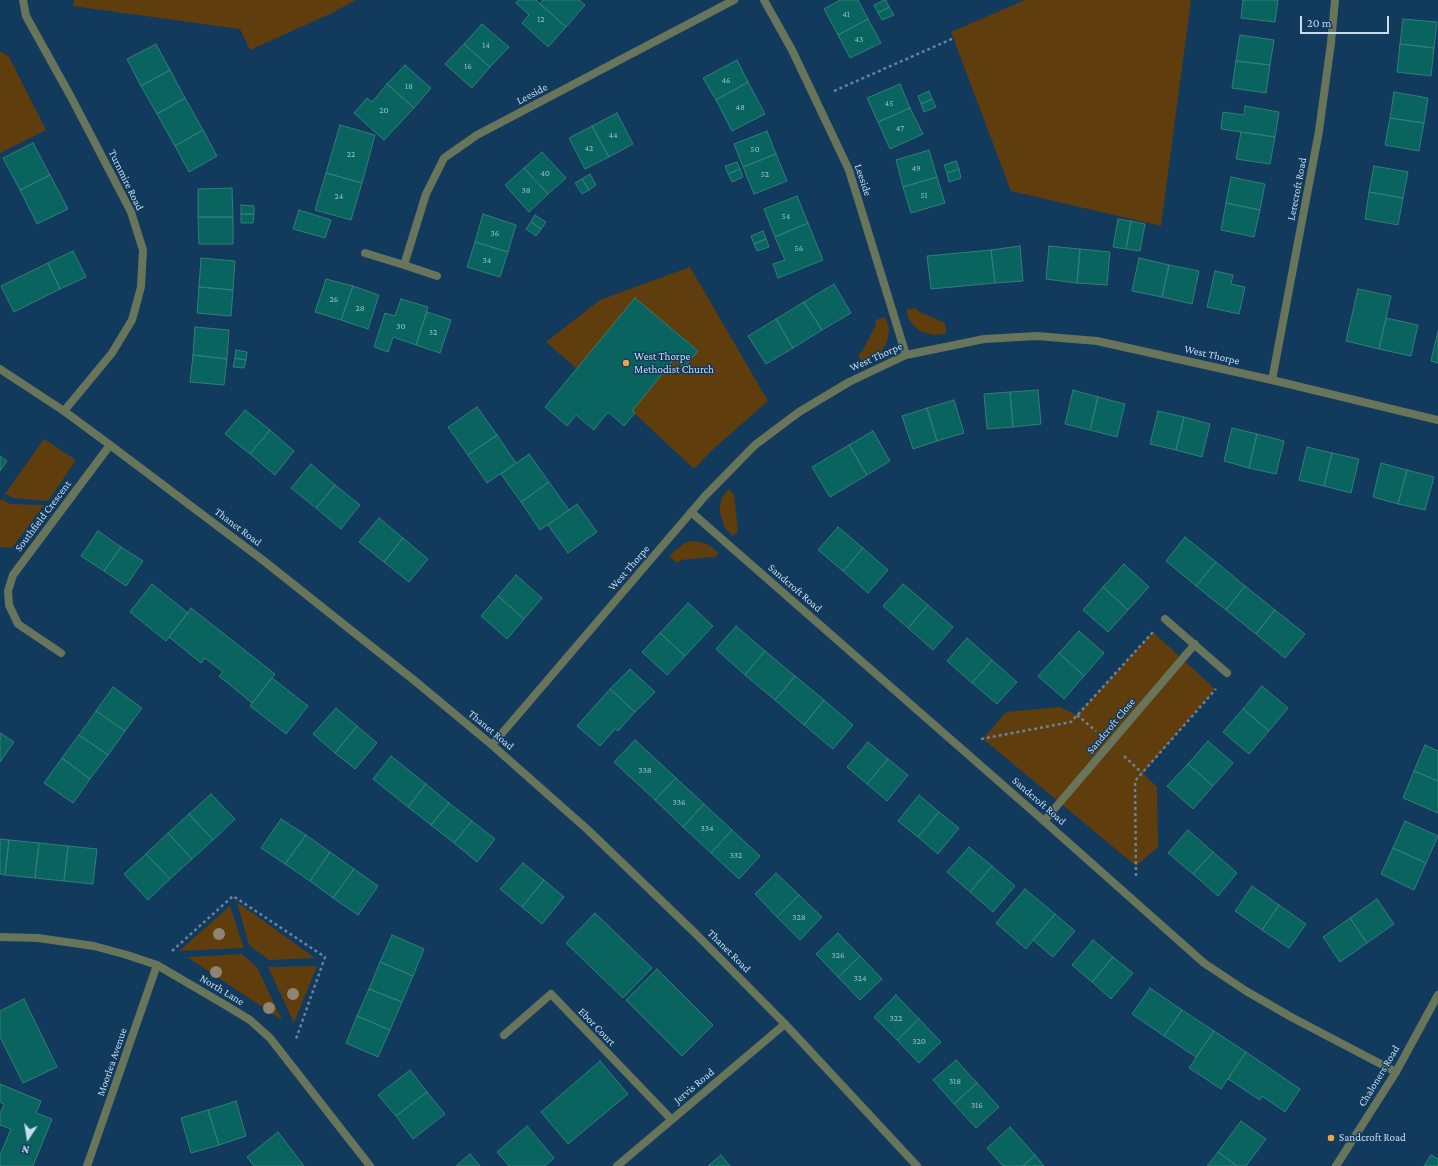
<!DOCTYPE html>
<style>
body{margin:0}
#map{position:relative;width:1438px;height:1166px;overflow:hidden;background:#123a5c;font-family:"Crimson Pro",serif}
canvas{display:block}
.north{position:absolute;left:8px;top:1118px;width:40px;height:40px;-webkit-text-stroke:3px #123a5c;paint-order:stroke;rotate:192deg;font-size:11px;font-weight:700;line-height:16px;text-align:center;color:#c6dcf1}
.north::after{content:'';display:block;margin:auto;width:14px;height:18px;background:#c6dcf1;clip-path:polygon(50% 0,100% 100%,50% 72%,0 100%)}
.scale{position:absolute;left:1300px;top:16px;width:89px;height:18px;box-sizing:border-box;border:2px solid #c6dcf1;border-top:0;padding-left:5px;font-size:12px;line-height:14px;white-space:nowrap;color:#c6dcf1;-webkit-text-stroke:3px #123a5c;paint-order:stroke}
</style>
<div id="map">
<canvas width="1438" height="1166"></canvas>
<div class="north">N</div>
<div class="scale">20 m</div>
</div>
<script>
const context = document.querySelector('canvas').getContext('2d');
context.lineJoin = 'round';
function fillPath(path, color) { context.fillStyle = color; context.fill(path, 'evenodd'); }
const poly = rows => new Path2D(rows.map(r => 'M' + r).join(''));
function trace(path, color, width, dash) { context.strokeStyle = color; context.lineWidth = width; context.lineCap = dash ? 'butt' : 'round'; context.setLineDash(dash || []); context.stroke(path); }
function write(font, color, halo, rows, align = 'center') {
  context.font = font + ' "Crimson Pro",serif'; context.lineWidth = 3; context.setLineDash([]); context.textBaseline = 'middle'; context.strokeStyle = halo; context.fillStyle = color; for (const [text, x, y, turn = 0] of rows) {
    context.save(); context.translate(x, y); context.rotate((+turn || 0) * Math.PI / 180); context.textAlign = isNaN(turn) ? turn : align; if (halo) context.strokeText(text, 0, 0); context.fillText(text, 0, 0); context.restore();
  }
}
fillPath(poly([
 [74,0,356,0,332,13,250,50,240,29,73,6],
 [1025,0,1191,0,1161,226,1011,191,951,32],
 [0,51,9,57,46,130,0,153],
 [690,267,768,401,711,451,694,469,632,411,674,359,684,367,698,350,635,299,577,369,546,342,600,300],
 [916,308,918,311,945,323,946,334,933,335,922,332,914,326,909,319,906,310],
 [885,317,889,328,888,338,885,346,880,353,862,362,858,354,862,352,876,325,876,320],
 [44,439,76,460,48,501,14,498,5,494],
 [729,489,734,495,738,531,733,536,725,528,720,513,720,505,722,497],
 [2,499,10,504,44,505,12,548,0,547,0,501],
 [691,541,701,542,710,546,719,553,713,559,711,557,681,560,677,563,669,556,683,544],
 [1153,632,1215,689,1143,773,1157,787,1158,847,1136,866,983,739,1006,712,1060,707,1077,715],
 [237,902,315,958,269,960,249,945],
 [230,906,244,948,179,951],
 [242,954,257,967,282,1020,187,957],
 [317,966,294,1023,268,967]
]), '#603d0d');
const building = poly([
 [518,0,536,0,566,27,548,47,522,23,529,15,516,3,518,0],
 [543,0,579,0,585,5,566,27,540,4,543,0],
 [840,0,858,0,868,19,838,35,824,9,840,0],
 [884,0,886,0,889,7,878,13,874,5,884,0],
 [1243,0,1278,0,1275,22,1241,18,1243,0],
 [889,7,894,15,882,20,878,13,889,7],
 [868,19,881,43,850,58,838,35,868,19],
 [1403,19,1437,22,1434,48,1400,44,1403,19],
 [482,24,509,47,490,67,464,44,482,24],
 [1240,35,1274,40,1270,65,1236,61,1240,35],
 [156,44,170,70,141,86,127,59,156,44],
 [464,44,490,67,472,88,445,64,464,44],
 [1400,44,1434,48,1431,76,1397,72,1400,44],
 [737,60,748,82,716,100,703,78,737,60],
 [1236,61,1270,65,1266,93,1232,88,1236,61],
 [405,65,431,88,414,108,387,84,405,65],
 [170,70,185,98,157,114,141,86,170,70],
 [748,82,765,114,732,131,716,100,748,82],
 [387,84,414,108,384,140,354,113,367,98,372,102,387,84],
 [900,84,910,108,878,122,867,98,900,84],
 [929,91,932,99,921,104,918,96,929,91],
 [1394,92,1428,98,1424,123,1390,118,1394,92],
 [185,98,203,130,175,146,157,114,185,98],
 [932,99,936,107,924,112,921,104,932,99],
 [1245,106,1279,112,1275,137,1221,129,1223,112,1244,115,1245,106],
 [910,108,923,134,890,149,878,122,910,108],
 [617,113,633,144,609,157,592,126,617,113],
 [1390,118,1424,123,1419,151,1385,145,1390,118],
 [340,125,375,135,362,183,326,173,340,125],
 [592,126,609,157,585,169,569,138,592,126],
 [203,130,217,156,189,172,175,146,203,130],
 [767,131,776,154,743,167,734,144,767,131],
 [1241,132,1275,137,1270,164,1236,159,1241,132],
 [33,143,50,175,20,190,3,158,33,143],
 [929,150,937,177,903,187,896,160,929,150],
 [542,152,566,178,548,194,524,168,542,152],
 [776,154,787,181,754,194,743,167,776,154],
 [956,161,959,169,947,173,944,165,956,161],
 [737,162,740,169,728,174,725,166,737,162],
 [1374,166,1408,172,1403,198,1369,192,1374,166],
 [524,168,548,194,529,212,505,185,524,168],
 [740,169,743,177,732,182,728,174,740,169],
 [959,169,961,178,949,182,947,173,959,169],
 [326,173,362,183,351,220,315,210,326,173],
 [590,174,596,185,589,190,582,179,590,174],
 [50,175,68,209,37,224,20,190,50,175],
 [937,177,945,203,911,213,903,187,937,177],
 [1231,177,1265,184,1260,210,1226,203,1231,177],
 [582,179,589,190,582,194,575,183,582,179],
 [232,188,233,217,198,217,198,189,232,188],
 [1369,192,1403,198,1398,225,1365,219,1369,192],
 [797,196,808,223,775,237,764,209,797,196],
 [1226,203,1260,210,1254,237,1221,230,1226,203],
 [241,205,254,206,254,214,241,214,241,205],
 [299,210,331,220,325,238,293,229,299,210],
 [241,214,254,214,253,223,241,223,241,214],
 [483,214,516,225,508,252,475,242,483,214],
 [535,215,546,222,541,229,531,222,535,215],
 [198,217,233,217,233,244,199,244,198,217],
 [1118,219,1131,221,1126,249,1113,247,1118,219],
 [1131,221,1145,224,1140,251,1126,249,1131,221],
 [531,222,541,229,536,236,526,229,531,222],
 [808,223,823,260,778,278,773,264,785,260,775,237,808,223],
 [763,231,766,239,754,244,751,236,763,231],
 [766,239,769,247,757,251,754,244,766,239],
 [475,242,508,252,500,277,467,267,475,242],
 [1020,246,1023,281,995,283,991,250,1020,246],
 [1049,246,1080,249,1077,283,1046,279,1049,246],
 [1080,249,1110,252,1107,285,1077,283,1080,249],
 [991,250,995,283,931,289,927,256,991,250],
 [73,251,86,277,60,289,48,263,73,251],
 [201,258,235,261,233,290,199,287,201,258],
 [1139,258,1169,265,1162,297,1132,291,1139,258],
 [48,263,60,289,14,312,1,286,48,263],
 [1169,265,1199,271,1192,304,1162,297,1169,265],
 [1215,271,1233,275,1231,284,1245,287,1239,314,1207,307,1215,271],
 [326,279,353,286,341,320,315,312,326,279],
 [834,284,851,313,822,330,804,302,834,284],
 [353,286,379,295,368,329,341,320,353,286],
 [199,287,233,290,231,316,197,313,199,287],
 [1358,289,1391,296,1379,349,1346,341,1358,289],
 [635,298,698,351,684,367,674,359,632,411,635,413,624,426,608,412,594,430,576,415,567,426,545,407,635,298],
 [401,299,428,307,416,345,393,337,388,352,374,347,385,313,395,316,401,299],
 [804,302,822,330,793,348,776,319,804,302],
 [427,312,451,320,440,353,416,345,427,312],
 [1386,318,1418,325,1411,356,1379,349,1386,318],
 [776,319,793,348,766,364,748,336,776,319],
 [195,327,229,330,227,359,193,355,195,327],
 [1438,331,1438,363,1431,361,1438,331],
 [236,350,247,352,246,360,235,358,236,350],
 [193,355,227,359,224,385,190,382,193,355],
 [235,358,246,360,244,368,233,367,235,358],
 [1038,390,1041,424,1013,427,1010,392,1038,390],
 [1073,390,1098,397,1090,430,1065,424,1073,390],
 [1010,392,1013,427,987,429,984,394,1010,392],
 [1098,397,1125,404,1117,437,1090,430,1098,397],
 [954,400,964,433,937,441,927,408,954,400],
 [477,407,497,435,468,455,448,427,477,407],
 [927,408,937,441,913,449,902,416,927,408],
 [245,410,270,430,250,454,225,434,245,410],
 [1158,411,1184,417,1176,450,1150,444,1158,411],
 [1184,417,1210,424,1202,457,1176,450,1184,417],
 [1232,428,1257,434,1249,468,1224,461,1232,428],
 [270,430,294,451,275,475,250,454,270,430],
 [873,431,890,461,867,475,849,445,873,431],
 [1257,434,1284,441,1276,474,1249,468,1257,434],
 [497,435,516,463,487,483,468,455,497,435],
 [849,445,867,475,830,497,812,467,849,445],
 [1307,447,1332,453,1324,486,1299,480,1307,447],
 [1332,453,1359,459,1351,493,1324,486,1332,453],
 [529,454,549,482,521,502,501,474,529,454],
 [0,456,7,461,0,471,0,456],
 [1381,463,1407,470,1398,504,1373,497,1381,463],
 [311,464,335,485,316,508,291,488,311,464],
 [1407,470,1434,477,1425,510,1398,504,1407,470],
 [549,482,569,510,540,530,521,502,549,482],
 [335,485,360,505,341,529,316,508,335,485],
 [577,504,597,532,568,553,548,525,577,504],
 [379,518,403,538,384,562,359,542,379,518],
 [838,527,863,548,843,571,818,550,838,527],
 [98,531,121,547,104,571,81,556,98,531],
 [1185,537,1216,562,1196,586,1166,561,1185,537],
 [403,538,428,559,409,582,384,562,403,538],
 [121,547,143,561,126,586,104,571,121,547],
 [863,548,888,570,868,593,843,571,863,548],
 [1216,562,1245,586,1226,610,1196,586,1216,562],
 [1124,564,1149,587,1128,610,1103,587,1124,564],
 [516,575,542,598,524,619,498,596,516,575],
 [152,584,188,613,166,641,130,612,152,584],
 [903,584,928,605,908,628,883,606,903,584],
 [1245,586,1275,610,1256,634,1226,610,1245,586],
 [1103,587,1128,610,1108,632,1083,610,1103,587],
 [498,596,524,619,507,639,481,616,498,596],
 [688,603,713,626,685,656,660,633,688,603],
 [928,605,953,627,933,650,908,628,928,605],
 [191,608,275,674,252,703,219,676,223,672,205,658,201,663,169,637,191,608],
 [1275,610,1305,634,1285,658,1256,634,1275,610],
 [736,626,765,651,745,675,716,649,736,626],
 [1079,631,1104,653,1084,676,1059,653,1079,631],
 [660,633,685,656,667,675,642,652,660,633],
 [967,638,992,660,972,683,947,661,967,638],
 [765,651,795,676,775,700,745,675,765,651],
 [1059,653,1084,676,1064,699,1038,676,1059,653],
 [992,660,1017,682,997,704,972,683,992,660],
 [630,669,655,692,635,712,610,689,630,669],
 [795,676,824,700,804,725,775,700,795,676],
 [272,678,308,706,286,734,250,706,272,678],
 [1262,686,1288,708,1269,731,1243,709,1262,686],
 [113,687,142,708,125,731,96,711,113,687],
 [610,689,635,712,618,731,615,729,600,746,577,726,610,689],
 [824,700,853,725,833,749,804,725,824,700],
 [336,708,357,726,335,753,313,734,336,708],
 [1243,709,1269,731,1249,754,1223,732,1243,709],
 [96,711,125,731,108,755,79,735,96,711],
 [357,726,377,743,355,769,335,753,357,726],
 [0,733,14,742,0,762,0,733],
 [79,735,108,755,90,779,62,758,79,735],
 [635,740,676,778,655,800,614,762,635,740],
 [1208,741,1233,763,1213,786,1188,764,1208,741],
 [868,742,888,759,867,784,847,767,868,742],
 [1425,745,1438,751,1438,781,1414,771,1425,745],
 [391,756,426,784,408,807,373,779,391,756],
 [62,758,90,779,73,803,44,783,62,758],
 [888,759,908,775,887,801,867,784,888,759],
 [1188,764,1213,786,1193,809,1167,786,1188,764],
 [1414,771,1438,781,1438,813,1403,798,1414,771],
 [676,778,704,804,683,827,655,800,676,778],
 [426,784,449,803,431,825,408,807,426,784],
 [211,794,235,819,213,840,189,814,211,794],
 [919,795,939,812,918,837,898,821,919,795],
 [449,803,472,821,454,843,431,825,449,803],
 [704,804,732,830,711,853,683,827,704,804],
 [939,812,959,828,938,854,918,837,939,812],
 [189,814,213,840,192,859,168,833,189,814],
 [281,819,306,835,285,864,261,848,281,819],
 [472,821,495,839,477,862,454,843,472,821],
 [1405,821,1438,836,1426,863,1393,848,1405,821],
 [732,830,760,856,739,879,711,853,732,830],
 [1188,830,1213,852,1193,874,1168,853,1188,830],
 [168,833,192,859,170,879,146,854,168,833],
 [306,835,330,852,310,881,285,864,306,835],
 [0,839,9,840,5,875,0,874,0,839],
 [9,840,39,843,35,878,5,875,9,840],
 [39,843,68,846,64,881,35,878,39,843],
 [68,846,97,849,93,884,64,881,68,846],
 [969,847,992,866,970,892,947,872,969,847],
 [1393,848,1426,863,1414,890,1381,874,1393,848],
 [330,852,354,869,333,898,310,881,330,852],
 [1213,852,1237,873,1218,896,1193,874,1213,852],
 [146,854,170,879,148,900,124,874,146,854],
 [523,863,544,880,522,907,500,889,523,863],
 [992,866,1015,886,993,912,970,892,992,866],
 [354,869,378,886,358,915,333,898,354,869],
 [776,873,799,895,777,917,755,894,776,873],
 [544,880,564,897,542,924,522,907,544,880],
 [1252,886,1279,905,1262,930,1235,911,1252,886],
 [1025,889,1055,914,1026,949,996,923,1025,889],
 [799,895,822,917,800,940,777,917,799,895],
 [1377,899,1394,924,1367,943,1350,918,1377,899],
 [1279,905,1306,924,1289,948,1262,930,1279,905],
 [595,913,652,968,623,998,566,943,595,913],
 [1055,914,1075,931,1053,957,1033,940,1055,914],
 [1350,918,1367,943,1340,962,1323,937,1350,918],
 [838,933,860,956,838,977,816,954,838,933],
 [392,935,424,949,413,976,380,962,392,935],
 [1093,940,1113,957,1092,982,1072,965,1093,940],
 [860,956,882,979,860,1000,838,977,860,956],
 [1113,957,1133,973,1111,999,1092,982,1113,957],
 [380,962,413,976,402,1002,369,989,380,962],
 [657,969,713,1025,682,1056,626,1000,657,969],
 [1150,988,1182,1010,1164,1036,1132,1014,1150,988],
 [369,989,402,1002,390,1030,357,1016,369,989],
 [896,995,919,1019,897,1040,874,1017,896,995],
 [24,999,57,1067,23,1083,0,1037,0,1011,24,999],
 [1182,1010,1214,1031,1196,1057,1164,1036,1182,1010],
 [357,1016,390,1030,378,1057,346,1043,357,1016],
 [919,1019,941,1042,919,1063,897,1040,919,1019],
 [1214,1031,1246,1052,1221,1089,1189,1068,1214,1031],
 [1246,1052,1300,1089,1285,1112,1262,1096,1260,1100,1228,1079,1246,1052],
 [956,1060,977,1083,954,1104,933,1080,956,1060],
 [600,1061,628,1094,568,1144,541,1112,600,1061],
 [410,1070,427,1092,396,1116,378,1095,410,1070],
 [977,1083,999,1107,976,1128,954,1104,977,1083],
 [0,1084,41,1101,36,1113,52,1119,33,1166,0,1166,0,1155,11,1129,0,1125,0,1114,4,1104,0,1102,0,1084],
 [427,1092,445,1114,413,1139,396,1116,427,1092],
 [236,1101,246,1136,219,1145,208,1110,236,1101],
 [208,1110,219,1145,191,1153,181,1118,208,1110],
 [1241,1121,1266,1139,1246,1166,1237,1166,1218,1152,1241,1121],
 [527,1126,554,1158,545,1166,509,1166,497,1152,527,1126],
 [1010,1127,1035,1155,1023,1166,1003,1166,987,1148,1010,1127],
 [278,1132,304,1166,254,1166,247,1157,278,1132],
 [1218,1152,1237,1166,1207,1166,1218,1152],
 [470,1154,480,1166,456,1166,470,1154],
 [721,1155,730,1166,708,1166,721,1155],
 [1035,1155,1044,1166,1023,1166,1035,1155],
 [1431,1155,1438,1159,1438,1166,1424,1166,1431,1155]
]);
fillPath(building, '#09645f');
trace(building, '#327e78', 1);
trace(poly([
 [834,91,954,38],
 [1077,715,1096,731],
 [981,739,1071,722,1153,632],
 [1124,756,1142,773],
 [1136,876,1135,781,1216,689],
 [172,951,233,896,325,957,296,1039]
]), '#6484a0', 2.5, [3, 3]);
trace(poly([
 [1165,619,1227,673],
 [1044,821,1195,644],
 [504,1035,551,994,671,1119]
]), '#68755a', 8);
trace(poly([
 [23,0,26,16,71,97,131,212,143,250,141,287,132,320,112,353,64,411],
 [764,0,792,50,849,170,906,355],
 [365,253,404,265],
 [437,276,404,265,426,194,444,158,477,135,734,0],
 [1272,380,1319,131,1331,43,1335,0],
 [691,512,1044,821,1204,963,1246,991,1293,1018,1396,1072],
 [61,653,18,624,9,605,8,591,13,575,110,445],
 [492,745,705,496,755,445,799,412,849,382,906,355,984,339,1037,336,1097,341,1272,380,1438,420],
 [0,937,38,938,94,946,127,955,157,965,227,1006,250,1020,270,1038,370,1166],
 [87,1166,157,965],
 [617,1166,785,1024],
 [1336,1166,1396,1072,1438,995]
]), '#68755a', 8);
trace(poly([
 [0,369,64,411,110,445,264,561,415,681,492,745,588,830,696,934,785,1024,917,1166]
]), '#68755a', 8);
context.fillStyle = '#8f8371';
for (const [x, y] of [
 [219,934],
 [216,972],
 [293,994],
 [269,1008]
]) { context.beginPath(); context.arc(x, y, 6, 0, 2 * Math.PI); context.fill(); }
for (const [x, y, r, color] of [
 [626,363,4,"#f3a442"],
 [1331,1138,4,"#f3a442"]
]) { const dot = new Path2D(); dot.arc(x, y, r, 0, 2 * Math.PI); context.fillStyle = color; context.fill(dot); trace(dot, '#123a5c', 1.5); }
write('9px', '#97becc', null, [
 ["41",846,14],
 ["12",541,19],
 ["43",859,39],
 ["14",486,45],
 ["16",468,66],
 ["46",726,80],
 ["18",409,86],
 ["45",889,103],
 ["48",740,107],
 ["20",384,110],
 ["47",900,128],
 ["44",613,135],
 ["42",589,148],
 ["50",755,149],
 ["22",351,154],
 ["49",916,168],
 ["40",545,173],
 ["52",765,174],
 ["38",526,190],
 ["51",924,195],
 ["24",339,196],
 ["54",786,216],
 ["36",495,233],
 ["56",799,248],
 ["34",487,260],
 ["26",334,299],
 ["28",360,308],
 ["30",401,326],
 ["32",433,332],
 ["338",645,770],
 ["336",679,802],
 ["334",707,828],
 ["332",736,855],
 ["328",799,917],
 ["326",838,955],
 ["324",860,978],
 ["322",896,1018],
 ["320",919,1041],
 ["318",955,1081],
 ["316",977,1105]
]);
write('11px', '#c6dcf1', '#123a5c', [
 ["Leeside",532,94,-28],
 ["Turnmire Road",126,180,64],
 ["Leeside",863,180,71],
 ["Lerecroft Road",1297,189,-79],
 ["West Thorpe",1212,355,13],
 ["West Thorpe",876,357,-24],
 ["Southfield Crescent",43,516,-53],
 ["Thanet Road",238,527,37],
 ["West Thorpe",629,568,-49],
 ["Sandcroft Road",795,588,41],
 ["Sandcroft Close",1111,726,-50],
 ["Thanet Road",491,730,40],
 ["Sandcroft Road",1039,801,41],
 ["Thanet Road",729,951,45],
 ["North Lane",222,990,31],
 ["Ebor Court",597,1027,46],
 ["Moorlea Avenue",112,1062,-71],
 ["Chaloners Road",1379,1076,-59],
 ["Jervis Road",694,1086,-40]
]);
write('11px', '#c6dcf1', '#123a5c', [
 ["West Thorpe",634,357],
 ["Methodist Church",634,370],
 ["Sandcroft Road",1339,1138]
], 'left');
</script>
